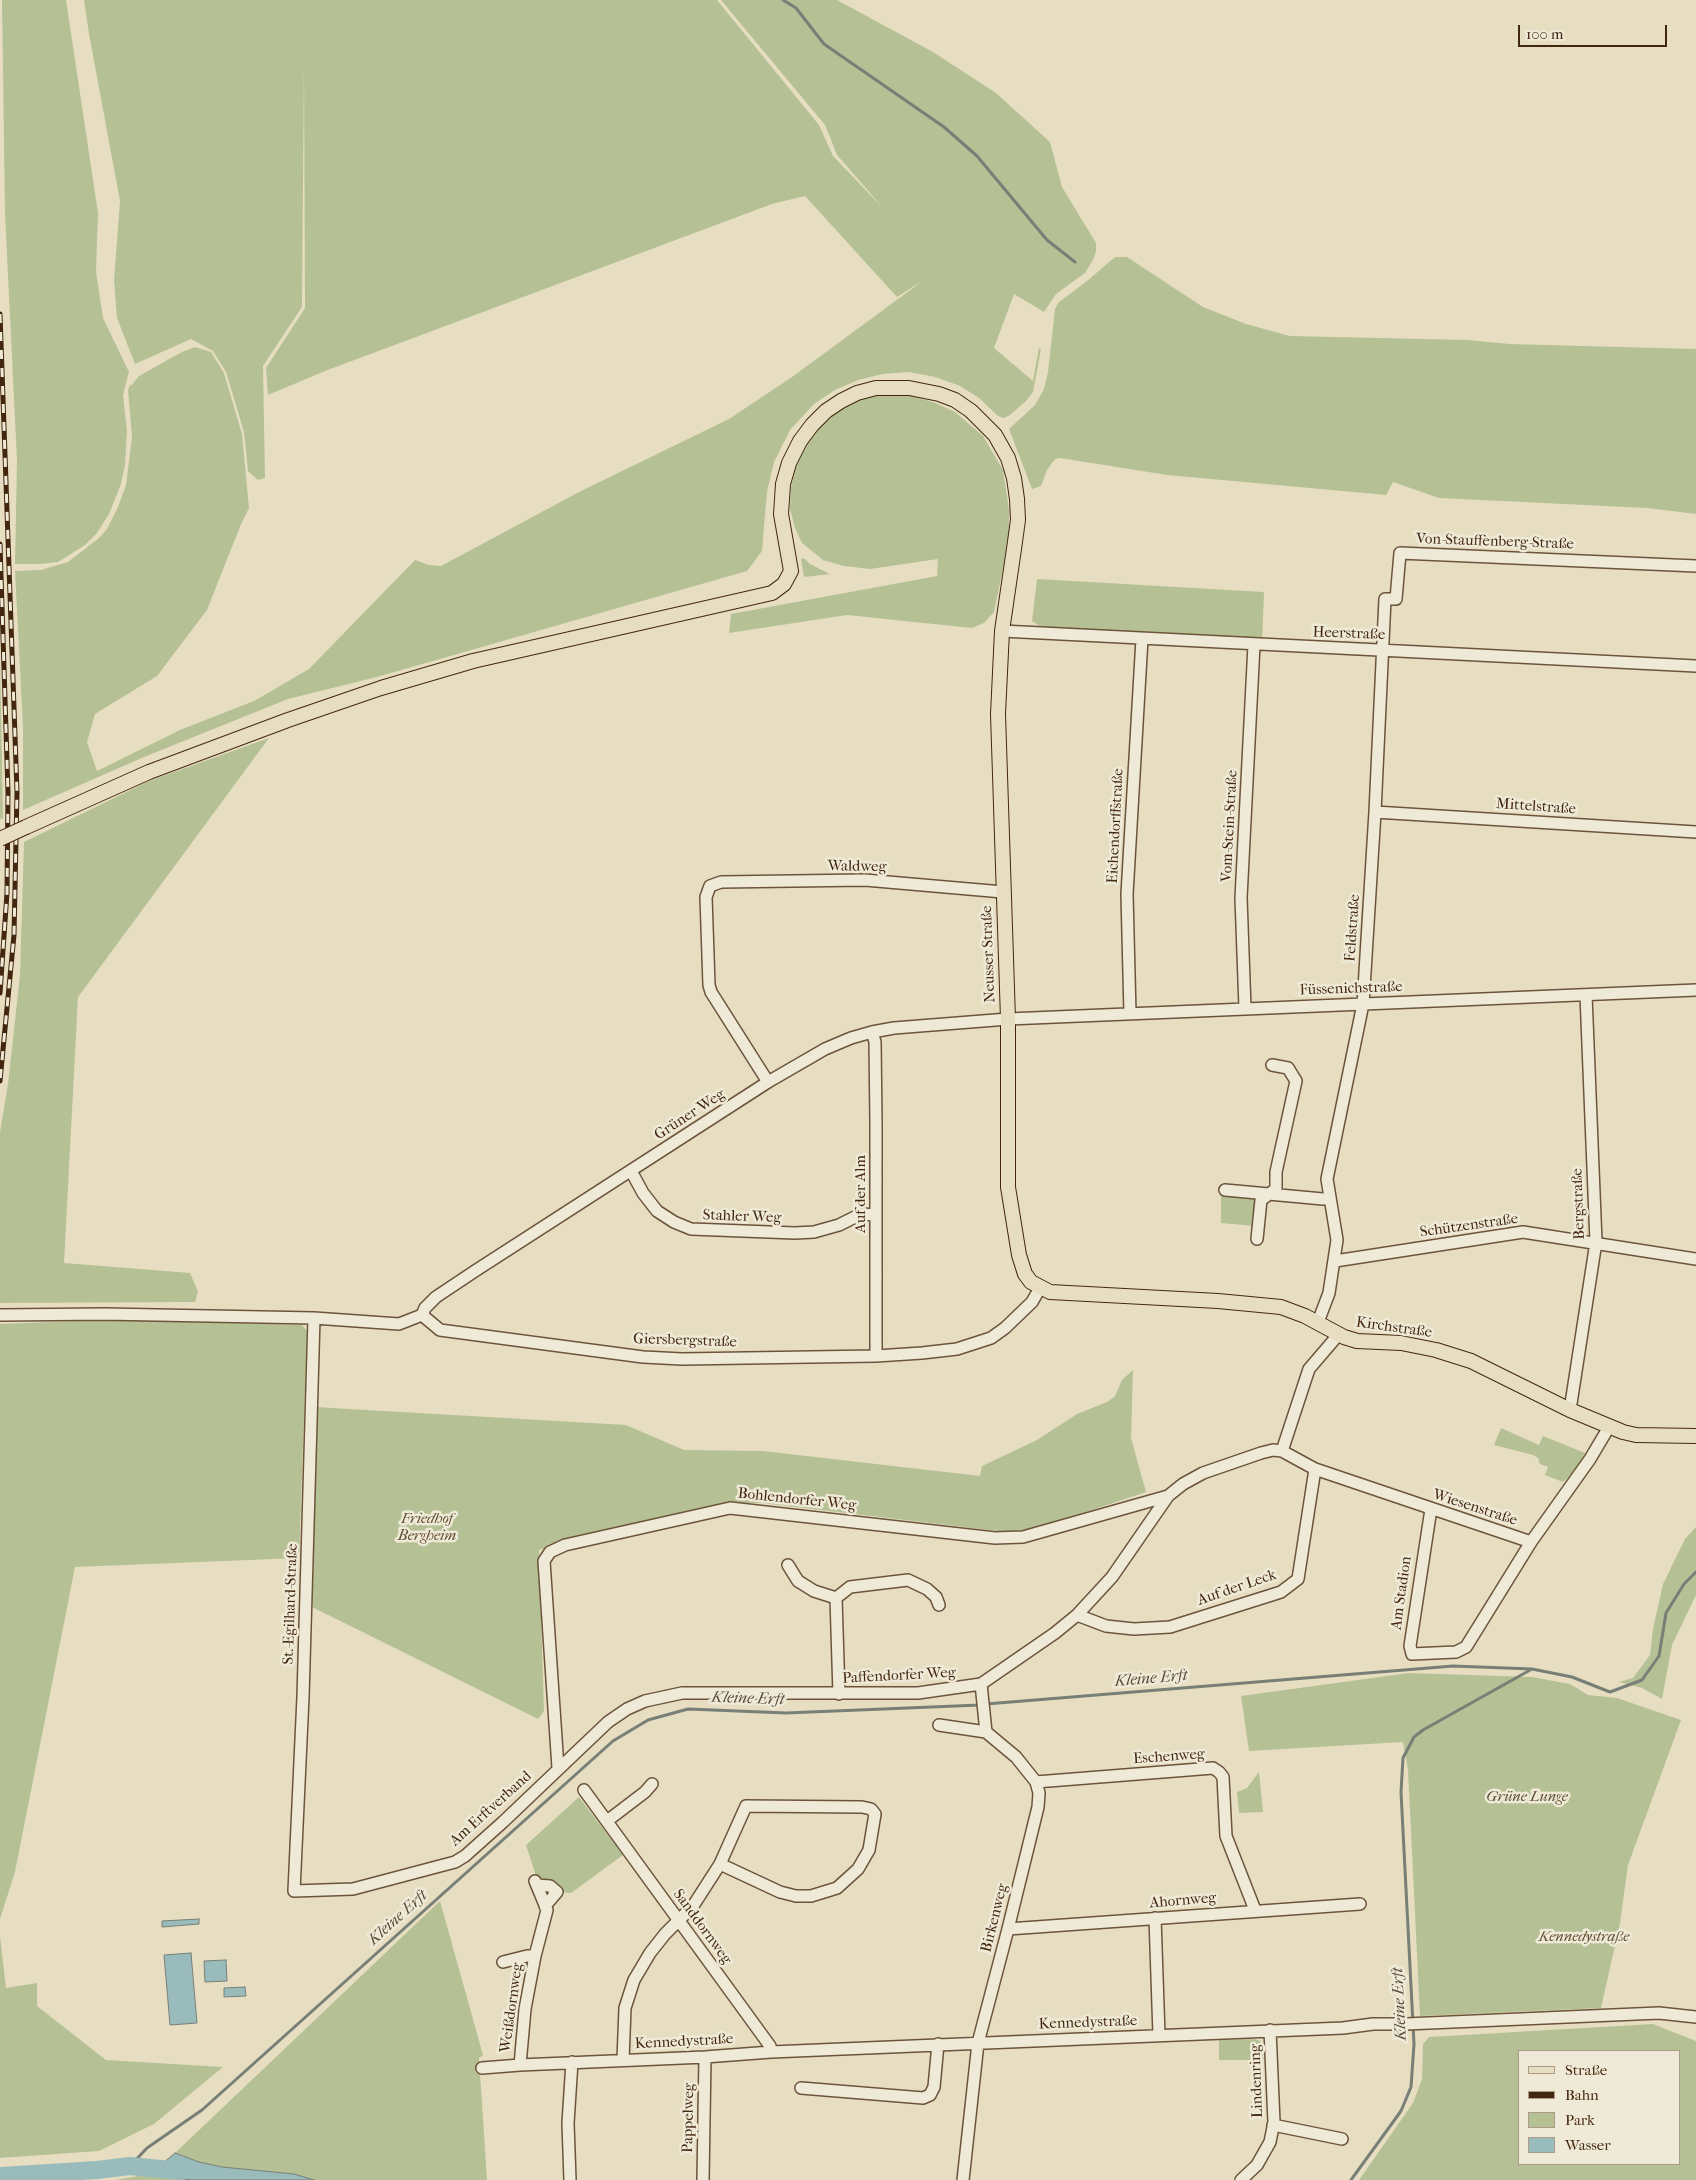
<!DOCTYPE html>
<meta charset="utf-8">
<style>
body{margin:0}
#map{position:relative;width:1696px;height:2180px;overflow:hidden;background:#e7dec2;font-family:"IM FELL French Canon",serif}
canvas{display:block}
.legend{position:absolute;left:1518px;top:2050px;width:162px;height:115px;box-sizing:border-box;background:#efead7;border:1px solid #aa9c87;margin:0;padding:6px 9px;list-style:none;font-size:15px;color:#43260e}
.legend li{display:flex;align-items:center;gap:10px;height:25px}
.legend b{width:25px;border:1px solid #aa9c87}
.scale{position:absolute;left:1518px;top:25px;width:149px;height:22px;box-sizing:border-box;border:2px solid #43260e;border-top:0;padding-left:6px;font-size:15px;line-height:18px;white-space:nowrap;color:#43260e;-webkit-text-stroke:4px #efead7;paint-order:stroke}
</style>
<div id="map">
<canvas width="1696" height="2180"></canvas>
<ul class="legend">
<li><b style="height:6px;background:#e7dec2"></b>Straße</li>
<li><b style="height:6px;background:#43260e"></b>Bahn</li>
<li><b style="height:14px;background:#b5c194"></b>Park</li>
<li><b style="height:14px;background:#9bb"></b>Wasser</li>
</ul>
<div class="scale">100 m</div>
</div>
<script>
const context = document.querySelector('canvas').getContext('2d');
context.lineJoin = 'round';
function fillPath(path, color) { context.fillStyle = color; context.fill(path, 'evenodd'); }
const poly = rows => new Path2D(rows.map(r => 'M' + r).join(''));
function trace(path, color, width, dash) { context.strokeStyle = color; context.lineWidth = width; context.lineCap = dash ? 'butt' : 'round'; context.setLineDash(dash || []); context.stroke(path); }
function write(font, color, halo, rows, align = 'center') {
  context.font = font + ' "IM FELL French Canon",serif'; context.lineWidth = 5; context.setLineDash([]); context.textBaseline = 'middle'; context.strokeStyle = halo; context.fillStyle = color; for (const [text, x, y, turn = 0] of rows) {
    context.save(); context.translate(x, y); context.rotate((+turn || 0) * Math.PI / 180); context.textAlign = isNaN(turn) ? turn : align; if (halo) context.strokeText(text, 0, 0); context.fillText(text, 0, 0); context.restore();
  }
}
fillPath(poly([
 [2,0,66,0,98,213,96,271,103,318,129,372,123,395,127,431,125,465,121,484,109,514,97,533,85,545,58,562,40,564,15,564,17,460,5,214],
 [84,0,717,0,819,125,833,156,884,209,837,155,825,125,721,0,837,0,933,52,996,93,1050,142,1062,187,1096,243,1096,251,1093,260,1085,273,1056,294,1044,312,1014,294,994,348,1033,381,1039,348,1041,349,1033,392,1026,401,1010,415,1004,418,998,416,979,398,960,386,935,377,909,372,883,374,858,380,835,390,814,404,790,430,774,462,767,492,762,551,747,571,377,677,288,699,144,757,23,810,23,728,15,571,41,570,68,562,99,538,107,529,118,507,126,485,132,437,128,390,130,384,131,386,139,376,180,353,195,347,211,352,224,373,242,434,249,508,241,524,207,610,157,676,95,714,87,742,97,771,180,730,254,701,309,669,415,560,429,565,441,566,581,491,729,419,792,377,924,280,897,297,805,196,772,204,325,371,268,395,266,368,305,308,304,64,302,307,263,366,265,478,258,480,248,471,244,432,226,372,213,351,191,339,135,364,117,318,114,280,120,201,89,34],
 [1115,257,1127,257,1203,307,1246,324,1290,336,1468,340,1509,344,1696,349,1696,514,1647,508,1439,498,1393,482,1386,495,1167,475,1060,458,1055,459,1047,470,1041,486,1032,489,1009,429,1035,405,1044,389,1048,372,1055,309,1058,303,1087,281],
 [891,394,911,396,933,402,955,412,983,436,1003,470,1009,510,1009,540,994,612,984,623,972,628,847,615,729,633,731,614,937,576,938,559,870,569,844,566,823,560,802,543,795,528,790,509,791,487,796,466,806,443,823,421,846,406,871,395],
 [804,558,810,564,830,574,804,577,801,559],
 [1037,579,1264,592,1262,642,1044,629,1032,621],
 [0,652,3,818,0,819],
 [269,738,78,997,64,1263,190,1273,198,1292,195,1302,0,1303,0,1132,8,1084,20,975,24,842,149,781],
 [1221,1194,1255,1197,1257,1199,1255,1226,1221,1223],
 [103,1320,302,1325,307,1331,299,1558,75,1567,15,1872,0,1919,0,1324],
 [1133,1370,1131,1438,1146,1492,1038,1528,1006,1532,762,1503,737,1503,539,1550,544,1711,538,1719,310,1606,315,1407,626,1425,684,1450,763,1451,980,1476,982,1466,1037,1440,1077,1414,1107,1402,1115,1396,1122,1380],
 [1501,1428,1539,1445,1543,1436,1585,1453,1576,1470,1563,1482,1545,1475,1548,1467,1540,1464,1538,1458,1533,1455,1494,1445],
 [1696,1527,1696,1595,1672,1645,1662,1699,1642,1688,1619,1682,1633,1678,1650,1655,1653,1629,1663,1584,1685,1539],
 [1409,1673,1532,1677,1570,1684,1588,1695,1617,1698,1681,1720,1628,1865,1620,1923,1601,2008,1420,2016,1408,1770,1403,1742,1249,1751,1241,1696],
 [1259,1772,1263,1812,1239,1813,1237,1792,1247,1788],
 [579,1797,623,1855,571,1893,562,1892,555,1883,537,1879,526,1845],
 [440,1901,483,2055,479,2058,487,2180,314,2180,294,2174,222,2167,199,2162,175,2153],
 [0,1936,6,1988,37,1983,37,2006,106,2060,223,2067,154,2124,99,2151,0,2158],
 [1653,2024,1696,2041,1696,2180,1359,2180,1413,2103,1422,2079,1423,2044,1429,2037],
 [1520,2051,1680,2051,1680,2164,1520,2164],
 [1254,2039,1260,2041,1263,2046,1263,2060,1219,2060,1219,2040],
 [150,2174,190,2180,115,2180]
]), '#b5c194');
const water = poly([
 [199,1919,199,1924,162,1927,162,1921,199,1919],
 [191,1953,197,2023,170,2025,164,1955,191,1953],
 [226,1960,227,1981,205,1982,204,1961,226,1960],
 [245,1987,246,1996,224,1997,224,1988,245,1987],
 [175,2153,199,2162,222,2167,294,2174,314,2180,190,2180,150,2174,175,2153]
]);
fillPath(water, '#9bb');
trace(water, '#777f76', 1);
trace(poly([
 [783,0,796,8,824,44,944,127,977,156,1047,240,1075,262],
 [986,1704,1453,1666,1532,1669,1572,1677,1610,1692,1642,1680,1659,1656,1666,1613,1684,1584,1696,1572],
 [130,2166,147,2148,202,2110,613,1741,648,1720,688,1709,786,1713,980,1705],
 [1351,2180,1401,2111,1411,2087,1414,2044,1401,1792,1403,1758,1414,1737,1423,1730,1532,1669]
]), '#777f76', 3);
trace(poly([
 [0,2176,97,2170,130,2166,181,2171]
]), '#9bb', 18);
const minor = poly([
 [1002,631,1696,666],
 [1375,812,1696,832],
 [1245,1008,1241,898,1254,645],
 [1130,1014,1127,894,1142,639],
 [872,1032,875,1042,876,1123,876,1356],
 [768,1082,711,992,709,985,706,897,710,886,721,882,865,880,1003,892],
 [631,1171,643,1193,657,1211,674,1222,691,1229,795,1233,814,1232,839,1225,861,1214,876,1215],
 [1225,1190,1323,1199,1330,1198],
 [1257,1239,1261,1200,1276,1189,1276,1172,1296,1081,1288,1068,1272,1065],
 [1335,1261,1523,1232,1696,1259],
 [0,1315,105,1314,314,1318,399,1324,422,1315,440,1330,643,1357,682,1359,876,1356,922,1353,957,1349,991,1338,1005,1328,1032,1302,1040,1288],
 [422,1315,425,1308,436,1297,475,1271,768,1082,825,1049,851,1038,872,1032,894,1028,1008,1019,1696,990],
 [314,1318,303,1697,294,1891,353,1889,455,1862,465,1856,503,1822,608,1722,627,1709,645,1701,682,1693,918,1693,981,1684,1055,1633,1077,1615,1112,1577,1168,1496,1183,1484,1203,1473,1261,1453,1273,1450,1282,1451,1315,1469,1531,1542],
 [1318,1322,1329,1293,1337,1240,1327,1179,1363,1004,1375,812,1385,599,1396,599,1400,553,1696,566],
 [1570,1410,1596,1242,1586,995],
 [1282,1451,1309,1369,1339,1334],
 [1431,1509,1410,1646,1412,1654,1456,1652,1466,1647,1531,1542,1590,1459,1609,1427],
 [788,1565,798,1581,814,1591,836,1598,839,1694],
 [836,1598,850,1587,908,1580,927,1589,936,1597,939,1605],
 [1077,1615,1106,1626,1134,1629,1170,1627,1281,1592,1298,1579,1315,1469],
 [939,1725,986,1732],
 [558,1768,544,1561,550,1552,565,1545,730,1508,995,1538,1023,1537,1168,1496],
 [1036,1782,1213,1768,1219,1772,1223,1777,1226,1836,1255,1910],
 [584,1790,770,2046,771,2052],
 [607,1821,645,1792,652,1784],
 [537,1885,550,1886,557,1892,545,1906],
 [1155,1918,1159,2035],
 [1008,1929,1360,1904],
 [503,1962,527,1956,535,1956],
 [623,2060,625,2008,634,1980,650,1953,665,1934,693,1906,720,1864,746,1806,862,1807,871,1809,875,1814,869,1850,858,1869,837,1888,811,1896,796,1896,780,1892,720,1864],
 [520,2065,525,2009,535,1956,547,1910,535,1881],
 [482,2068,520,2065,705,2057,771,2052,1343,2028,1373,2024,1406,2024,1659,2013,1696,2017],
 [801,2088,923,2098,930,2095,934,2087,938,2044],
 [1273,2125,1342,2139],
 [570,2180,568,2123,572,2062],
 [703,2180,705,2057],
 [963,2180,978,2043,1008,1929,1038,1807,1039,1793,1036,1782,1016,1757,986,1732,981,1684],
 [1241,2180,1257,2165,1270,2142,1274,2122,1270,2030]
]);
const major = poly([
 [26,827,149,772,288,720,381,688,473,661,772,593,784,584,791,571,781,514,783,484,789,463,800,441,812,425,826,411,841,401,857,393,876,388,909,388,939,394,955,400,971,411,995,435,1008,458,1014,478,1017,499,1018,520,1014,549,1002,631,998,714,1008,1019,1008,1187,1019,1255,1025,1274,1031,1282,1050,1292,1218,1301,1281,1307,1305,1316,1344,1337,1357,1341,1401,1343,1436,1350,1471,1361,1570,1410,1623,1432,1636,1435,1696,1436]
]);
trace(minor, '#6c543b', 14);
trace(major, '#43260e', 16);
trace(minor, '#efead7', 11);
trace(major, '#e7dec2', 14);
const rail = poly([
 [0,314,17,792,14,935,0,1081],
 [0,544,8,792,7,893,0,993]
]);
trace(rail, '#43260e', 5);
trace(rail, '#efead7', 3, [9]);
const majorBridge = poly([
 [0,839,26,827]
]);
trace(majorBridge, '#43260e', 16, []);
trace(majorBridge, '#e7dec2', 14);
write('15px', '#43260e', '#efead7', [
 ["Von-Stauffenberg-Straße",1495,542,2],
 ["Heerstraße",1349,634,2],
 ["Mittelstraße",1536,807,4],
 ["Eichendorffstraße",1116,826,-87],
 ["Vom-Stein-Straße",1230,826,-87],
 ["Waldweg",857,867,1],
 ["Feldstraße",1353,928,-86],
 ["Neusser Straße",989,954,-92],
 ["Füssenichstraße",1351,989,-2],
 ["Grüner Weg",690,1115,-33],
 ["Auf der Alm",861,1194,-90],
 ["Bergstraße",1579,1204,-92],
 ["Stahler Weg",742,1217,2],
 ["Schützenstraße",1469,1226,-8],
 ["Kirchstraße",1394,1328,8],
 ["Giersbergstraße",685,1341,2],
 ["Bohlendorfer Weg",797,1500,6],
 ["Wiesenstraße",1475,1508,18],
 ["Auf der Leck",1237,1588,-19],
 ["Am Stadion",1402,1593,-82],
 ["St.-Egilhard-Straße",291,1604,-88],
 ["Paffendorfer Weg",899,1676,-3],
 ["Eschenweg",1169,1757,-4],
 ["Am Erftverband",491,1809,-42],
 ["Ahornweg",1183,1901,-5],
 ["Birkenweg",995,1918,-76],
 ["Sanddornweg",702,1927,54],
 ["Weißdornweg",512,2008,-82],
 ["Kennedystraße",1088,2023,-2],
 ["Kennedystraße",684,2042,-3],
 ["Lindenring",1257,2081,-92],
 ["Pappelweg",689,2118,-89]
]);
write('italic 15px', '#604d30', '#efead7', [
 ["Friedhof",427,1519],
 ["Bergheim",427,1536],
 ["Grüne Lunge",1527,1797],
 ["Kennedystraße",1584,1937]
]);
write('italic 16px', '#584b39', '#efead7', [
 ["Kleine Erft",1151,1679,-5],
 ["Kleine Erft",748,1699,2],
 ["Kleine Erft",398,1918,-42],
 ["Kleine Erft",1400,2004,-93]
]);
</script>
